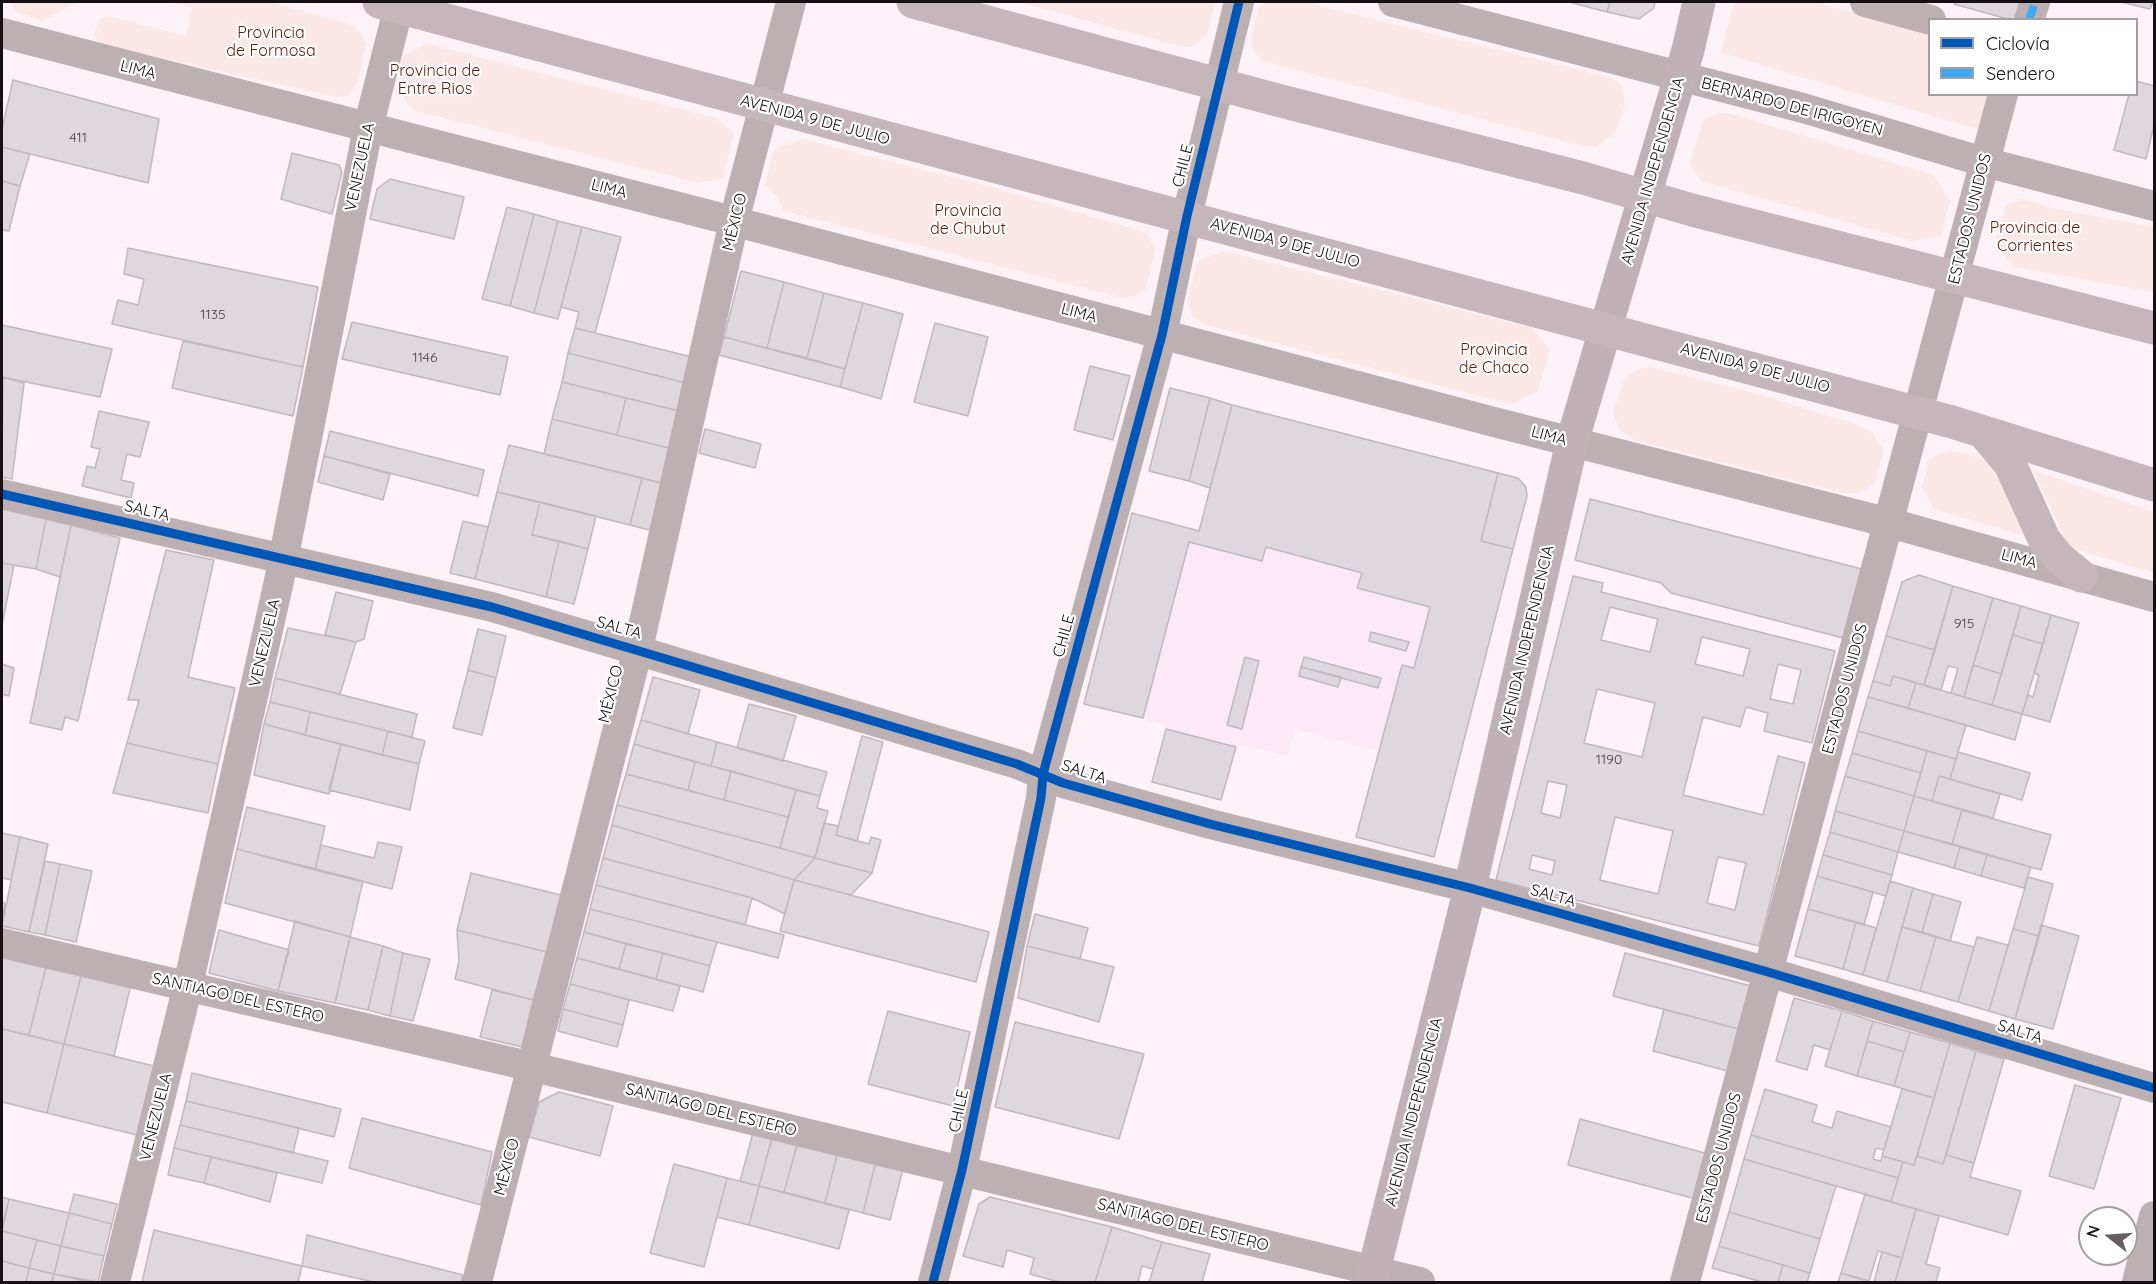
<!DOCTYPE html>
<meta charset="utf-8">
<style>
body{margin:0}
#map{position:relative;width:2156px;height:1284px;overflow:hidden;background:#fcf2f8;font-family:Quicksand,sans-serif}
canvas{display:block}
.frame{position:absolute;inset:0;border:3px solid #160f14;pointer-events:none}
.legend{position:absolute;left:1928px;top:18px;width:210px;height:78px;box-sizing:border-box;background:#fff;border:2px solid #a29fa1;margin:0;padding:8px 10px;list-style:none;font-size:18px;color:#160f14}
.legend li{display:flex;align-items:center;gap:12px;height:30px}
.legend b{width:30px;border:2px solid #a29fa1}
.north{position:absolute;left:2078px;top:1206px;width:60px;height:60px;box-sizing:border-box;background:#fff;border:2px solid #a29fa1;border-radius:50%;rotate:287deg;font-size:16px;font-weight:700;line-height:24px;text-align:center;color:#160f14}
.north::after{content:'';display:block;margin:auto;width:21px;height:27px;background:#665e64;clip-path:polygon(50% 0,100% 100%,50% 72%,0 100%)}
</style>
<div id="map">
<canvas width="2156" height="1284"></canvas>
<div class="frame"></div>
<ul class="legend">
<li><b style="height:8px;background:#0057b8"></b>Ciclovía</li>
<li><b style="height:8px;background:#3fa9f5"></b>Sendero</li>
</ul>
<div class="north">N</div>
</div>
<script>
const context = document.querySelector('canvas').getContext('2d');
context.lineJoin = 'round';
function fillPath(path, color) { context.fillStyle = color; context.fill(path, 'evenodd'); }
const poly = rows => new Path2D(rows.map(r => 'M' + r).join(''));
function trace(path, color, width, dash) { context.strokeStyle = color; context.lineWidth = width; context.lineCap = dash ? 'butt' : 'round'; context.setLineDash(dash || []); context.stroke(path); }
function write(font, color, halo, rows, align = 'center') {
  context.font = font + ' Quicksand,sans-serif'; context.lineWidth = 4.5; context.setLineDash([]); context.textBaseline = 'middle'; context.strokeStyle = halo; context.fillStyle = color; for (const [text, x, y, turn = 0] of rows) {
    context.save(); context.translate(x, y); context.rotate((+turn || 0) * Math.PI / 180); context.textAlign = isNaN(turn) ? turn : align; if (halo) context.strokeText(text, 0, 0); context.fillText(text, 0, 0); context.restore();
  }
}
fillPath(poly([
 [1232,405,1498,473,1481,540,1513,549,1434,857,1356,837,1380,751,1295,729,1287,756,1237,743,1221,800,1152,782,1167,725,1084,704,1132,513,1199,531]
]), '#fde9f6');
fillPath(poly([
 [10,2,78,2,42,21,17,12],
 [168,2,270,2,349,24,359,31,366,44,358,82,349,96,335,97,100,44,94,35,99,20,107,16,186,36,192,7],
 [1020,2,1215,2,1207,34,1193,47,1179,46],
 [1266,2,1305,2,1612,78,1622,86,1625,104,1615,133,1597,147,1583,146,1263,61,1255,52,1251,40,1259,7],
 [1734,2,1816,2,1929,33,1930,94,1988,95,1980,130,1721,53],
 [428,44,715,118,734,133,723,178,698,183,413,110,397,88,404,55],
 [1719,113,1732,114,1933,175,1950,201,1941,236,1913,241,1701,181,1690,164,1703,121],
 [802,139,988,186,1134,229,1148,235,1155,250,1146,288,1136,296,1124,298,784,211,777,196,765,185,774,149],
 [2023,199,2053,208,2154,227,2154,292,2014,267,2006,259,1997,238,2006,205],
 [1224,251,1532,328,1550,350,1537,392,1510,404,1206,325,1193,317,1187,303,1198,261],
 [1651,367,1754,393,1858,425,1872,433,1884,450,1874,484,1860,493,1844,493,1637,441,1619,429,1613,413,1624,379,1638,369],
 [1950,450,2002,464,2029,537,1934,509,1922,487,1929,460],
 [2033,470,2154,512,2154,573,2069,547]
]), '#fae7e6');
const building = poly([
 [1569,2,1610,2,1607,12,1569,2],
 [1610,2,1655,2,1654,8,1639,19,1607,12,1610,2],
 [1955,2,2032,2,2021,19,2011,20,1954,4,1955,2],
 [2121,2,2153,2,2150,9,2121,2],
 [13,80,159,119,148,183,2,147,2,129,13,80],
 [2136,81,2154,86,2154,125,2146,159,2114,150,2129,94,2136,94,2136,81],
 [2,147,30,154,20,186,2,181,2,147],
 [292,153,339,165,342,172,332,214,281,199,292,153],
 [390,179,464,197,454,239,370,219,377,189,390,179],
 [2,181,20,186,9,231,2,230,2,181],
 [507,207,534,214,510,306,482,299,507,207],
 [534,214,558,221,534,313,510,306,534,214],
 [558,221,582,227,558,319,534,313,558,221],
 [582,227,621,237,595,333,575,328,579,312,561,307,582,227],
 [128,248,318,287,303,367,112,324,118,300,138,305,144,279,124,274,128,248],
 [741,271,784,282,767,348,724,337,741,271],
 [784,282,824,293,807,358,767,348,784,282],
 [824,293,863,303,845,369,807,358,824,293],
 [863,303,903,314,881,399,840,387,863,303],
 [352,322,508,357,500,395,342,359,352,322],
 [935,323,988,337,968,416,914,402,935,323],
 [2,325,112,349,100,397,2,377,2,325],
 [575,328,700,359,694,385,568,353,575,328],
 [724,337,845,369,840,387,719,355,724,337],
 [183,341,303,367,293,416,172,388,183,341],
 [568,353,694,385,687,413,562,382,568,353],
 [1090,366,1130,376,1113,440,1074,430,1090,366],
 [3,377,24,383,12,479,2,477,3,377],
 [562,382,626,398,617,435,552,419,562,382],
 [1170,388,1210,398,1189,481,1149,471,1170,388],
 [626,398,687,413,677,450,617,435,626,398],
 [1210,398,1232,405,1210,488,1189,481,1210,398],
 [1232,405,1498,473,1481,541,1513,549,1434,857,1356,837,1402,665,1414,668,1430,607,1357,588,1362,573,1266,547,1262,561,1189,542,1143,718,1084,704,1132,513,1199,531,1232,405],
 [99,411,149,422,140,457,127,454,121,480,134,483,131,498,82,486,87,466,95,468,100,449,91,447,99,411],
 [552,419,677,450,669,485,544,454,552,419],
 [705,429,761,444,755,468,699,453,705,429],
 [330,431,484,470,478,496,324,456,330,431],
 [509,445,642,478,630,525,497,492,509,445],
 [324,456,390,474,383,500,318,482,324,456],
 [1498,473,1518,478,1526,487,1527,496,1513,549,1481,541,1498,473],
 [642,478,669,485,657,532,630,525,642,478],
 [497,492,540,502,532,535,559,541,546,597,475,579,497,492],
 [1590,499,1862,569,1843,638,1671,593,1661,583,1575,560,1590,499],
 [540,502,596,516,588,549,532,535,540,502],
 [2,509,46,519,36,569,2,563,2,509],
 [46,519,71,525,60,577,36,569,46,519],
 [463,521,488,527,475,579,450,573,463,521],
 [71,525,120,538,78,721,65,717,62,730,30,723,71,525],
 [559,541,588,549,574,604,546,597,559,541],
 [166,550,214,560,188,677,235,688,218,764,127,743,139,700,128,700,166,550],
 [2,563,14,565,2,625,2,563],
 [1919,575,1953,586,1935,650,1886,636,1902,582,1919,575],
 [1573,576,1603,583,1601,592,1835,651,1812,743,1764,731,1768,713,1746,707,1740,727,1703,717,1683,795,1763,815,1778,756,1805,763,1759,946,1496,880,1573,576],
 [1610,607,1658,619,1650,652,1601,640,1610,607],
 [1702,637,1750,649,1743,676,1695,664,1702,637],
 [1778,664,1801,670,1793,704,1770,699,1778,664],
 [1597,689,1655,703,1642,757,1584,743,1597,689],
 [1548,781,1567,785,1560,818,1541,813,1548,781],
 [1615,817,1673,831,1658,894,1600,880,1615,817],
 [1532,855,1555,861,1552,875,1529,869,1532,855],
 [1718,857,1746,863,1735,910,1707,903,1718,857],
 [1953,586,1993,598,1964,697,1951,693,1958,668,1948,666,1941,690,1924,685,1953,586],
 [336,592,373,601,364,639,356,642,325,635,336,592],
 [1993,598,2021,606,2001,674,1973,665,1993,598],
 [2021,606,2051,615,2043,644,2013,635,2021,606],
 [2051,615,2079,623,2050,722,2022,714,2028,695,2033,697,2039,675,2034,673,2051,615],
 [288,628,356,642,340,694,275,678,288,628],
 [478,629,506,636,496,678,468,670,478,629],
 [1371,632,1409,642,1406,651,1369,641,1371,632],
 [2013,635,2043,644,2022,714,1992,705,2013,635],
 [1886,636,1935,650,1924,685,1893,676,1890,686,1873,681,1886,636],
 [1245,657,1259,661,1242,729,1227,725,1245,657],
 [1304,657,1381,678,1378,688,1301,667,1304,657],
 [2,664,14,668,9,696,2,694,2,664],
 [1973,665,2001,674,1992,705,1964,697,1973,665],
 [1301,667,1341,677,1338,687,1299,676,1301,667],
 [468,670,496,678,482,735,453,728,468,670],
 [1893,676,1916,683,1908,708,1868,697,1873,681,1890,686,1893,676],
 [653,677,700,690,688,734,641,720,653,677],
 [275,678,417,714,412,737,270,702,275,678],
 [1916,683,2022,714,2015,740,1908,708,1916,683],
 [1868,697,1966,725,1956,759,1858,731,1868,697],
 [270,702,310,712,305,735,264,724,270,702],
 [749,704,796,716,783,761,737,748,749,704],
 [310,712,388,731,382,755,305,735,310,712],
 [641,720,717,742,711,766,634,744,641,720],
 [264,724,341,744,329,794,254,775,264,724],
 [1166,729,1236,747,1221,800,1152,782,1166,729],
 [388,731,425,741,419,764,382,755,388,731],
 [1858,731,1927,751,1921,773,1852,753,1858,731],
 [862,736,883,742,857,841,836,835,862,736],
 [717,742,827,772,820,796,711,766,717,742],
 [127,743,218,764,208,813,113,793,127,743],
 [341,744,419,764,410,810,329,790,341,744],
 [634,744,695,762,688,790,626,774,634,744],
 [1927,751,1956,759,1950,779,1939,776,1932,801,1914,796,1927,751],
 [1958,752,2030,773,2022,800,1950,779,1958,752],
 [1852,753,1921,773,1914,796,1845,776,1852,753],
 [695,762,731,771,724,800,688,790,695,762],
 [731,771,796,790,788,817,724,800,731,771],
 [626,774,788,817,780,848,617,805,626,774],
 [1845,776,1914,796,1904,831,1835,811,1845,776],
 [1939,776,2000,794,1993,818,1932,801,1939,776],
 [796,790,820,796,817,808,828,811,815,858,780,848,796,790],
 [1914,796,1962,810,1952,844,1904,831,1914,796],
 [617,805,780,848,815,858,794,880,612,825,617,805],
 [247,807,325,826,315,870,237,849,247,807],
 [1962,810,2051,835,2041,870,1952,844,1962,810],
 [1835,811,1904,831,1898,852,1830,832,1835,811],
 [824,823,838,826,836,835,869,844,871,837,881,840,872,873,815,858,824,823],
 [612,825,794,880,785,914,752,898,603,858,612,825],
 [1904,831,1960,847,1954,868,1898,852,1904,831],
 [1830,832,1898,852,1892,875,1823,855,1830,832],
 [2,833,20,837,11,880,2,878,2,833],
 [20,837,48,844,29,932,2,926,20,837],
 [378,842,402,847,392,889,315,870,321,845,374,858,378,842],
 [1960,847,1987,855,1981,876,1954,868,1960,847],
 [237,849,363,881,350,937,225,903,237,849],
 [1823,855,1892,875,1886,896,1817,876,1823,855],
 [1987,855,2031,867,2024,888,1981,876,1987,855],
 [603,858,752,898,745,925,596,885,603,858],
 [815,858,872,873,851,895,794,880,815,858],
 [45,861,60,864,45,935,29,932,45,861],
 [60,864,92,871,76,942,45,935,60,864],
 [471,873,561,895,547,952,457,930,471,873],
 [1817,876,1873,892,1864,925,1808,909,1817,876],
 [2028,877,2053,884,2039,936,2013,929,2028,877],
 [794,880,989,932,976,982,780,931,794,880],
 [1890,881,1913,888,1887,982,1863,975,1890,881],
 [596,885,784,935,778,958,590,909,596,885],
 [1913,888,1933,894,1922,932,1902,927,1913,888],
 [1933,894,1961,902,1950,941,1922,932,1933,894],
 [2,902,5,903,2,921,2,902],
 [590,909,717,942,710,966,584,932,590,909],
 [1808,909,1856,922,1843,969,1795,956,1808,909],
 [1035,914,1088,928,1080,959,1027,946,1035,914],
 [295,921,350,937,335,1003,278,991,295,921],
 [1856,922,1876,928,1863,975,1843,969,1856,922],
 [2041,925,2079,936,2053,1029,2015,1019,2041,925],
 [1902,927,1936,937,1920,991,1887,982,1902,927],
 [2013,929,2039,936,2015,1019,1989,1011,2013,929],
 [219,930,289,950,278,991,209,973,219,930],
 [457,930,547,952,533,1000,455,979,459,961,457,930],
 [584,932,626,944,619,969,577,958,584,932],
 [350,937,383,946,368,1010,335,1003,350,937],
 [1936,937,1974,947,1958,1002,1920,991,1936,937],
 [1977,937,2008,945,1989,1011,1958,1002,1977,937],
 [626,944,663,953,656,979,619,969,626,944],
 [383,946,403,953,390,1016,368,1010,383,946],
 [1027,946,1114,967,1099,1022,1018,998,1027,946],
 [2,948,48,959,29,1035,2,1029,2,948],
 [403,953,430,959,413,1021,390,1016,403,953],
 [663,953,710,966,703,992,656,979,663,953],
 [1625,953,1751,986,1746,1031,1613,996,1625,953],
 [577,958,680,986,673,1011,570,984,577,958],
 [48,959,83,968,64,1044,29,1035,48,959],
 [83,968,132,980,114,1056,64,1044,83,968],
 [570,984,629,1000,623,1025,563,1009,570,984],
 [492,990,533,1000,522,1047,480,1037,492,990],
 [1794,998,1842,1011,1830,1050,1814,1045,1807,1070,1776,1061,1794,998],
 [563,1009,623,1025,617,1047,558,1031,563,1009],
 [1664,1009,1746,1031,1735,1073,1653,1051,1664,1009],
 [888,1011,970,1032,953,1106,868,1084,888,1011],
 [1842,1011,1873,1021,1857,1076,1825,1066,1842,1011],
 [1873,1021,1910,1032,1904,1052,1867,1041,1873,1021],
 [1015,1022,1144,1054,1119,1139,995,1107,1015,1022],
 [2,1029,64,1044,47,1113,2,1102,2,1029],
 [1910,1032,1950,1043,1934,1098,1894,1086,1910,1032],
 [1867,1041,1904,1052,1894,1086,1857,1076,1867,1041],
 [1950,1043,1976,1051,1943,1164,1917,1156,1950,1043],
 [64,1044,154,1066,137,1135,47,1113,64,1044],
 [1976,1051,2004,1059,1974,1163,1946,1155,1976,1051],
 [192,1073,341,1109,334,1137,186,1101,192,1073],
 [2075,1085,2121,1098,2094,1189,2049,1176,2075,1085],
 [1765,1089,1817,1105,1812,1122,1832,1128,1837,1111,1891,1127,1884,1150,1876,1148,1873,1159,1881,1161,1882,1156,1903,1162,1898,1178,1751,1135,1765,1089],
 [1902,1089,1934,1098,1914,1165,1882,1156,1902,1089],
 [559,1092,613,1106,600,1156,529,1137,539,1102,559,1092],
 [186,1101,299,1128,293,1153,180,1125,186,1101],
 [362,1118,492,1152,481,1205,349,1168,362,1118],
 [1580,1119,1712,1155,1700,1200,1568,1165,1580,1119],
 [180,1125,328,1161,322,1183,174,1148,180,1125],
 [754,1129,773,1134,759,1186,740,1181,754,1129],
 [773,1134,798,1141,784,1192,759,1186,773,1134],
 [1751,1135,1898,1178,1891,1202,1744,1159,1751,1135],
 [798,1141,838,1151,825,1203,784,1192,798,1141],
 [174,1148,211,1157,204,1183,168,1175,174,1148],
 [838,1151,876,1161,863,1213,825,1203,838,1151],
 [1946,1155,1974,1163,1970,1177,2021,1191,2008,1235,1891,1202,1903,1162,1914,1165,1917,1156,1943,1164,1946,1155],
 [211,1157,277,1173,270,1202,204,1183,211,1157],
 [1744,1159,1836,1186,1820,1239,1729,1212,1744,1159],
 [876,1161,903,1169,890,1220,863,1213,876,1161],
 [674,1164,727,1178,704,1267,650,1253,674,1164],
 [727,1178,759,1186,749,1225,717,1217,727,1178],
 [759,1186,849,1210,839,1249,749,1225,759,1186],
 [74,1194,117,1204,112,1224,69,1213,74,1194],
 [1865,1194,1916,1209,1902,1258,1878,1251,1869,1281,1841,1273,1865,1194],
 [2,1197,9,1199,2,1228,2,1197],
 [990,1197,1112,1227,1095,1282,1059,1282,1030,1274,1034,1258,1007,1250,1003,1267,963,1256,979,1204,990,1197],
 [9,1199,69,1213,61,1246,2,1231,9,1199],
 [1916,1209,1939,1216,1926,1264,1940,1268,1936,1282,1895,1282,1916,1209],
 [1729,1212,1820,1239,1810,1273,1719,1246,1729,1212],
 [69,1213,112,1224,104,1256,61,1246,69,1213],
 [1112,1227,1162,1242,1153,1269,1142,1266,1138,1282,1095,1282,1112,1227],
 [154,1230,302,1266,298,1282,142,1282,154,1230],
 [2,1231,37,1240,29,1268,2,1261,2,1231],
 [307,1235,463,1275,461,1282,374,1282,302,1266,307,1235],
 [37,1240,61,1246,54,1274,29,1268,37,1240],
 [1162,1242,1210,1254,1202,1282,1149,1282,1162,1242],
 [61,1246,104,1256,98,1282,54,1274,61,1246],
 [1719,1246,1783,1265,1778,1282,1762,1282,1712,1268,1719,1246],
 [1882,1252,1902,1258,1895,1282,1874,1282,1882,1252],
 [2,1261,29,1268,26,1282,2,1282,2,1261],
 [1783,1265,1810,1273,1807,1282,1778,1282,1783,1265],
 [29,1268,54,1274,52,1282,26,1282,29,1268],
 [1841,1273,1863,1280,1862,1282,1838,1282,1841,1273],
 [54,1274,89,1282,52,1282,54,1274]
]);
fillPath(building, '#ded8de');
trace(building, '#bfb9be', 1.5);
trace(poly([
 [1393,2,1803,108,1984,162,2154,206],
 [1865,2,1931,20],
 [2029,20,2035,2],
 [2,33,706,214,1494,422,1890,523,2154,597],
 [2,494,492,607,1017,764,1063,783,1210,824,1470,888,1768,972,2154,1088],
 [2,943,533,1067,1420,1282],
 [115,1282,188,985,279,581,368,128,400,2],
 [477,1282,638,649,734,221,791,2],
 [933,1282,962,1170,1041,798,1043,774,1162,335,1187,216,1239,2],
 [1685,1282,2003,94],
 [2137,1282,2154,1216]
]), '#bdb0b2', 30);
trace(poly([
 [1371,1282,1470,888,1572,442,1688,50,1699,2]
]), '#c0b1b6', 33);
trace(poly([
 [379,2,1952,422,2154,485],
 [913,2,1277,100,1583,178,1692,210,2154,328],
 [1983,432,2010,464,2044,539,2058,557,2081,576]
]), '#c5b6bb', 33);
trace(poly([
 [2029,20,2035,2]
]), '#3fa9f5', 8, [15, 8]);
trace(poly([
 [2,494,492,607,1017,764,1063,783,1210,824,1470,888,1768,972,2154,1088],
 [933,1282,962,1170,1041,798,1043,774,1162,335,1187,216,1239,2]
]), '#0057b8', 9);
write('14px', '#484146', null, [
 ["411",78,138],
 ["1135",213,315],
 ["1146",425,358],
 ["915",1964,624],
 ["1190",1609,760]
]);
write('16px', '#651b08', '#fff', [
 ["Provincia",271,33],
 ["de Formosa",271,51],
 ["Provincia de",435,71],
 ["Entre Rios",435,89],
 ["Provincia",968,211],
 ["de Chubut",968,229],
 ["Provincia de",2035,228],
 ["Corrientes",2035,246],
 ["Provincia",1494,350],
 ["de Chaco",1494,368]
]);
write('16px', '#160f14', '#fff', [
 ["LIMA",138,70,14],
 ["BERNARDO DE IRIGOYEN",1792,107,15],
 ["AVENIDA 9 DE JULIO",815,120,15],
 ["CHILE",1183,166,-76],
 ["VENEZUELA",360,167,-78],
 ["AVENIDA INDEPENDENCIA",1653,171,-74],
 ["LIMA",609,189,14],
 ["ESTADOS UNIDOS",1970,219,-76],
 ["MÉXICO",735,222,-76],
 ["AVENIDA 9 DE JULIO",1285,243,15],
 ["LIMA",1079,313,15],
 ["AVENIDA 9 DE JULIO",1755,368,15],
 ["LIMA",1549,436,15],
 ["SALTA",147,511,13],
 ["LIMA",2019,559,15],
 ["SALTA",619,628,16],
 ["CHILE",1064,636,-75],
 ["AVENIDA INDEPENDENCIA",1527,640,-77],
 ["VENEZUELA",265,643,-77],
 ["ESTADOS UNIDOS",1845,689,-75],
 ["MÉXICO",611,694,-76],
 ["SALTA",1084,772,18],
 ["SALTA",1553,896,16],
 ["SANTIAGO DEL ESTERO",238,998,13],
 ["SALTA",2020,1032,17],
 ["SANTIAGO DEL ESTERO",711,1110,14],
 ["CHILE",959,1111,-78],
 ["AVENIDA INDEPENDENCIA",1414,1112,-76],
 ["VENEZUELA",156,1117,-76],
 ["ESTADOS UNIDOS",1719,1158,-75],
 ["MÉXICO",507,1167,-75],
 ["SANTIAGO DEL ESTERO",1183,1225,14]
]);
</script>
